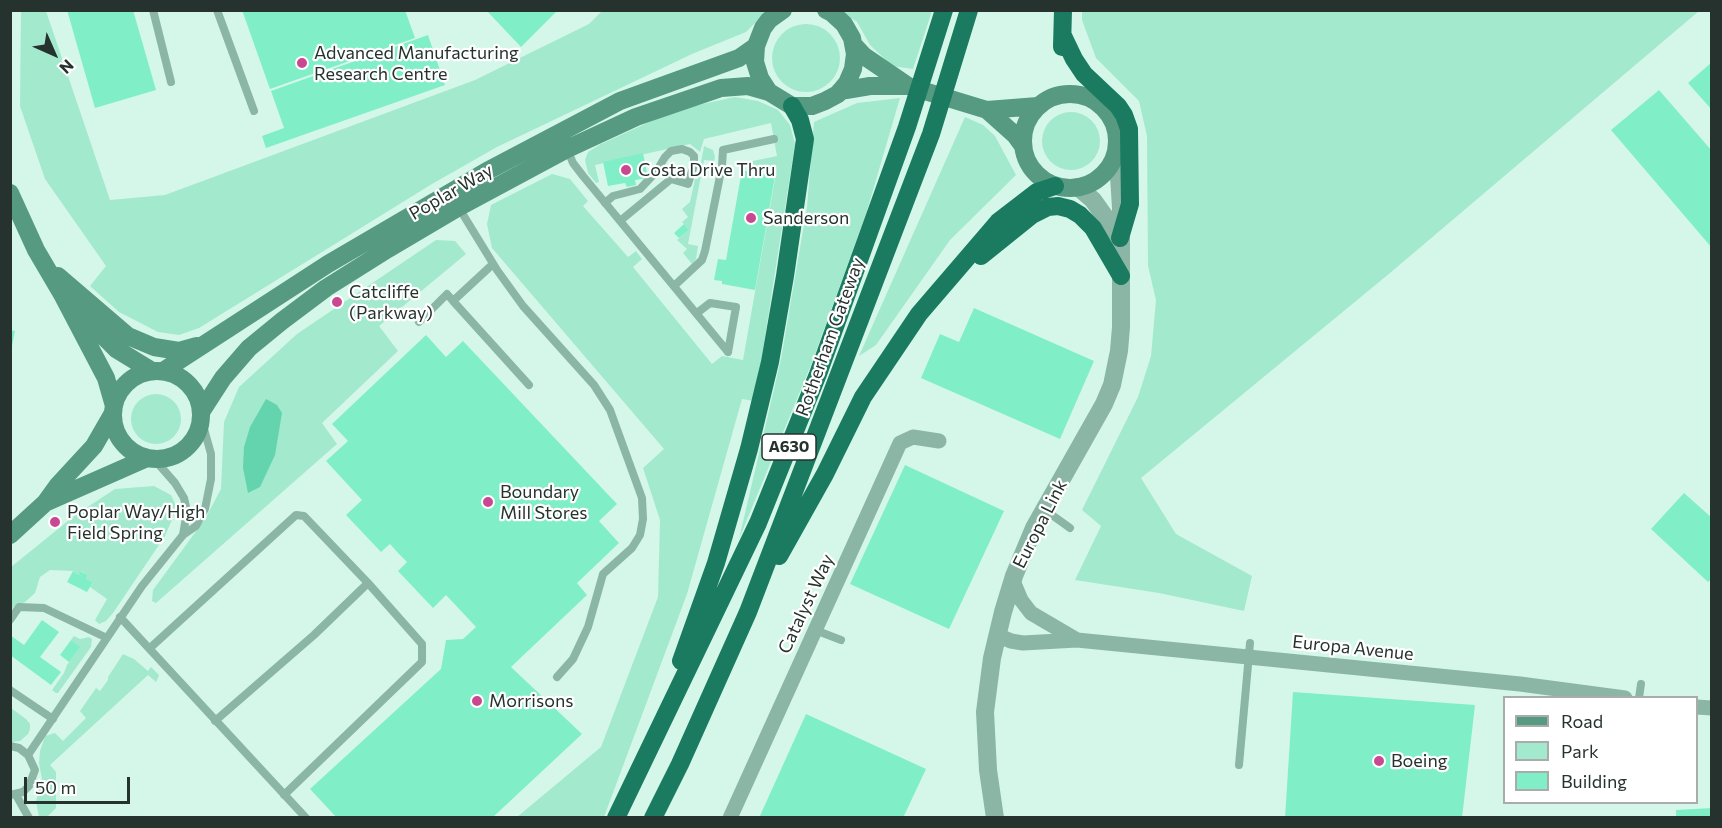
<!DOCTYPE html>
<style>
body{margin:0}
#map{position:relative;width:1722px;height:828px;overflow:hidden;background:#d5f7e9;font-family:Commissioner,sans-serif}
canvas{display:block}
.frame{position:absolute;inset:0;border:12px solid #25322d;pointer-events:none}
.legend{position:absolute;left:1503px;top:696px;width:195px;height:108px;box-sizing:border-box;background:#fff;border:2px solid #a8adab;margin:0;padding:8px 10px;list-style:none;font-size:18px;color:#25322d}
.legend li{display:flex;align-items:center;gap:12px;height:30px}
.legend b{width:30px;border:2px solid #a8adab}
.north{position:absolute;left:24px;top:24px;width:60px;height:60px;-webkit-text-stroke:4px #fff;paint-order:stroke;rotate:135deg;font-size:16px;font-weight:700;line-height:24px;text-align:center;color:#25322d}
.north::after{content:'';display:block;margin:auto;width:21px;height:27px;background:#25322d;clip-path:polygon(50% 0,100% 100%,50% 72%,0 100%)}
.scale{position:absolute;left:24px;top:777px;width:106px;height:27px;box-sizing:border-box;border:3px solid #25322d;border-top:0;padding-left:8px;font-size:18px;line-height:21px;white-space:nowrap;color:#25322d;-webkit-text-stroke:4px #fff;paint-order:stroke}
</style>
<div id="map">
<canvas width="1722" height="828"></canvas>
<div class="frame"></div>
<ul class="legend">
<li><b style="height:8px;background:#569a82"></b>Road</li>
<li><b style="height:16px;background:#a3e9ce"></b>Park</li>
<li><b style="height:16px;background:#80efc8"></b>Building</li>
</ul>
<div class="north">N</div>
<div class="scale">50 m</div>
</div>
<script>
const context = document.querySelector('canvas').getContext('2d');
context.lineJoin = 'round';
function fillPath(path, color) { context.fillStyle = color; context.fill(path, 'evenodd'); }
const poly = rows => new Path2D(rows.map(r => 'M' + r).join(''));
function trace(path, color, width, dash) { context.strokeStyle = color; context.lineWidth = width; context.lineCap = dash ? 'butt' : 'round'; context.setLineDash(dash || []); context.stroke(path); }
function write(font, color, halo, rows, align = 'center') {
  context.font = font + ' Commissioner,sans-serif'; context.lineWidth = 4.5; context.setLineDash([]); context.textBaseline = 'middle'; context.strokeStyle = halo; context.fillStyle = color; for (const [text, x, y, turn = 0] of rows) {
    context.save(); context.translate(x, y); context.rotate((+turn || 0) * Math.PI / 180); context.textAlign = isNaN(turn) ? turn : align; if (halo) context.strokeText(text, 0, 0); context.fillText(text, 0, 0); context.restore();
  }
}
fillPath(poly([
 [21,11,46,11,110,200,165,195,475,80,589,24,602,11,767,11,746,32,692,54,497,147,432,184,199,328,179,335,158,332,119,312,90,286,106,266,45,179,20,106],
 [841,11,932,11,913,69,892,66,870,45,857,22],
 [1082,11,1699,11,1390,273,1141,478,1176,534,1252,576,1244,611,1159,593,1075,580,1101,526,1082,510,1138,397,1151,356,1156,300,1148,266,1147,136,1139,101,1096,58,1082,20],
 '772 58a34 34 0 1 1 68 0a34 34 0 1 1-68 0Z',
 [735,97,758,101,778,110,790,125,795,144,755,401,742,399,687,594,604,817,517,817,601,747,658,597,660,520,643,468,664,449,492,248,487,224,491,205,552,174,570,179,588,201,583,206,628,257,636,251,642,259,633,267,712,364,722,356,743,360,776,173,762,170,761,166,748,165,748,162,777,156,771,123,704,139,700,152,690,144,595,165,599,182,596,183,588,173,585,160,588,152,601,144,658,118,689,107],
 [900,98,866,214,811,365,739,539,781,359,807,207,814,122,857,103],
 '1042 141a29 29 0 1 1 58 0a29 29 0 1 1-58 0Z',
 [965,117,983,125,995,136,1016,175,950,240,876,345,859,356],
 [704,146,713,150,715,157,714,161,704,160,688,244,698,246,696,259,692,264,683,253,687,249,677,240,689,230,682,222,688,217,682,209,690,202,695,179,698,179],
 [436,240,455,241,466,254,379,326,398,351,322,423,337,444,156,603,152,601,153,590,205,519,221,489,224,422,239,387,297,334],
 '131 419a25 25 0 1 1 50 0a25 25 0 1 1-50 0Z',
 [154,486,171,495,177,508,165,536,113,613,106,621,99,624,95,620,107,599,90,587,93,582,86,579,88,575,81,571,79,575,73,571,50,570,40,577,35,593,25,602,14,606,11,611,11,567,74,516,115,489],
 [74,636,80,639,89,637,92,639,91,647,58,693,56,693,52,690,64,673,67,665,79,647,71,640],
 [123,654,134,659,148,671,151,667,159,675,158,678,156,682,148,675,50,765,56,772,56,808,48,816,49,817,39,817,36,801,42,779,39,763,40,751,45,736,55,733,63,741,86,718,80,711,96,688,100,691,108,680,108,677],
 [11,708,26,719,30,724,30,729,28,734,20,741,11,742]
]), '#a3e9ce');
fillPath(poly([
 [266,399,277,405,282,413,275,455,260,487,248,493,243,468,244,447,250,427]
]), '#64d4af');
fillPath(poly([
 [67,10,133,10,156,90,95,108],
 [242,10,405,10,415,38,270,89],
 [486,10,558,10,521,47],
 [428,35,445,85,266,148,262,136,284,128,271,91],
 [1712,62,1712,110,1688,83],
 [1659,90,1712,151,1712,248,1611,130],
 [643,153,648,178,635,180,636,185,627,187,625,183,608,186,603,162],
 [742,170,775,176,755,290,722,284,722,281,714,280,718,259,726,260],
 [684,224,689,230,679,238,674,233],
 [974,308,1094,361,1060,439,921,378,940,334,959,342],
 [10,330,15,331,12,346,10,346],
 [426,335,446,357,463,341,617,504,599,521,619,543,577,583,587,595,511,667,582,734,492,818,337,818,310,789,441,669,446,640,463,639,476,627,446,595,433,608,398,571,407,562,399,554,390,544,381,552,346,515,362,500,326,461,348,441,332,424],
 [905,465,1004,511,949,629,850,584],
 [1684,493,1712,518,1712,578,1708,582,1651,529],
 [73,571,79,575,80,571,88,575,86,579,93,582,87,592,67,582],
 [42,620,59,632,40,657,61,672,51,685,10,655,10,635,24,645],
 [71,640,80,647,69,662,60,655],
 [1293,692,1475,705,1462,818,1285,818],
 [806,714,926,769,903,818,759,818],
 [1712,808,1712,818,1676,818,1676,810]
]), '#80efc8');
trace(poly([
 [153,10,171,82],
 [217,10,254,111],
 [567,149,573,163,583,176,728,352],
 [605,203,613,196,640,189,656,172,665,157,671,151,682,149,690,152,694,156,694,165,688,184,671,179,620,221],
 [459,208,497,270,523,306,594,385,610,410,642,498,643,519,640,535,632,548,603,574,588,627,573,659,557,677],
 [674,286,702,260,705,251,722,166,723,150,774,139],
 [453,301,529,385],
 [697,313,710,303,736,307,728,352],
 [419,322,447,294,453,301,493,264],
 [154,459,175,483,184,498,187,511,183,535],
 [1045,510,1070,528],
 [120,617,306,818],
 [10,620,19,607,44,608,107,638],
 [815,630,841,640],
 [150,648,296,515,304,516,368,583,314,635,215,721],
 [10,690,53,719],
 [1639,698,1641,684],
 [10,746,19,748,28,755,35,770,29,786,23,792,10,795],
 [28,755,142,586,183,535,196,526,205,509,211,479,211,454,201,418],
 [1239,765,1250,643],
 [16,795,29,818],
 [284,795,422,662,422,644,368,583]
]), '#8bb6a5', 8);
trace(poly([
 [1013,581,1021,600,1031,613,1077,640],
 [997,635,1011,641,1023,643,1077,640,1520,684,1625,698],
 [1696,707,1712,708],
 [730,818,900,443,913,437,939,441]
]), '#8bb6a5', 15);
trace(poly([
 [1078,187,1093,200,1120,238],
 [995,818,988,770,985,712,992,658,1003,612,1014,576,1034,528,1104,404,1112,385,1119,351,1121,327,1121,208,1119,176,1114,159]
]), '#8bb6a5', 18);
trace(poly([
 [783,10,769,20,763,28,756,46,755,62,760,78,769,92,792,106,812,106,825,101,838,94,847,83,853,69,855,54,852,38,844,24,832,13,826,10],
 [853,44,864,56,908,86],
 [840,91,870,86,908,86,987,110,1038,106],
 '1023 141a47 47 0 1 1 94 0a47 47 0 1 1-94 0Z',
 [987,110,1015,135,1023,146],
 [10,193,36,250,63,296,106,378,114,406],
 [58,276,128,336,154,347,179,351,197,346],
 [75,308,116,349,152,371],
 [163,371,328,264,487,171,620,101,739,58,756,46],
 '113 415a44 44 0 1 1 88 0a44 44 0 1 1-88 0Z',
 [201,412,223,378,249,348,282,321,326,288,388,249,459,207,567,149,636,117,721,88,748,86,769,92],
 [47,502,147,458],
 [10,535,45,503,58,485,94,446,113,413]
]), '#569a82', 18);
trace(poly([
 [1063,36,1074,59,1084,74,1118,106,1124,115,1129,129,1130,204,1120,238],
 [1062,47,1063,10],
 [981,256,1032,215,1048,207,1058,206,1070,209,1080,215,1093,228,1121,276],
 [779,556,825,474,863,397,919,314,998,222,1037,192,1055,186],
 [681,661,716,563,749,449,770,362,785,276,805,139,800,120,792,106],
 [616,818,758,523,818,374,907,127,944,10],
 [653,818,680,764,748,612,931,134,969,10]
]), '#1a7b60', 18);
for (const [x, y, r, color] of [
 [302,63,6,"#c94891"],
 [626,170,6,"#c94891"],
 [751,218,6,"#c94891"],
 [337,302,6,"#c94891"],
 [488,502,6,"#c94891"],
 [55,522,6,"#c94891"],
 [477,701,6,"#c94891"],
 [1379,761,6,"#c94891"]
]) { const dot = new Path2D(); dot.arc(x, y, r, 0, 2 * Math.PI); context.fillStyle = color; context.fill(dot); trace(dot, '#fff', 2); }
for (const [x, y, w] of [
 [789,447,54]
]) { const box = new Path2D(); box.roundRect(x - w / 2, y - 13, w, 26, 4.5); context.fillStyle = '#fff'; context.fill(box); trace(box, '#25322d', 1.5); }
write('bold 16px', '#25322d', null, [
 ["A630",789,447]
]);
write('18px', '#25322d', '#fff', [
 ["Advanced Manufacturing",314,53],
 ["Research Centre",314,74],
 ["Costa Drive Thru",638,170],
 ["Sanderson",763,218],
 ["Catcliffe",349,292],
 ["(Parkway)",349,313],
 ["Boundary",500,492],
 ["Mill Stores",500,513],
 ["Poplar Way/High",67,512],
 ["Field Spring",67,533],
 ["Morrisons",489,701],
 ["Boeing",1391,761]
], 'left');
write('18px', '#25322d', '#fff', [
 ["Poplar Way",451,192,-30],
 ["Rotherham Gateway",830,337,-70],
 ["Europa Link",1040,524,-63],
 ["Catalyst Way",806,604,-65],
 ["Europa Avenue",1353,648,6]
]);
</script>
